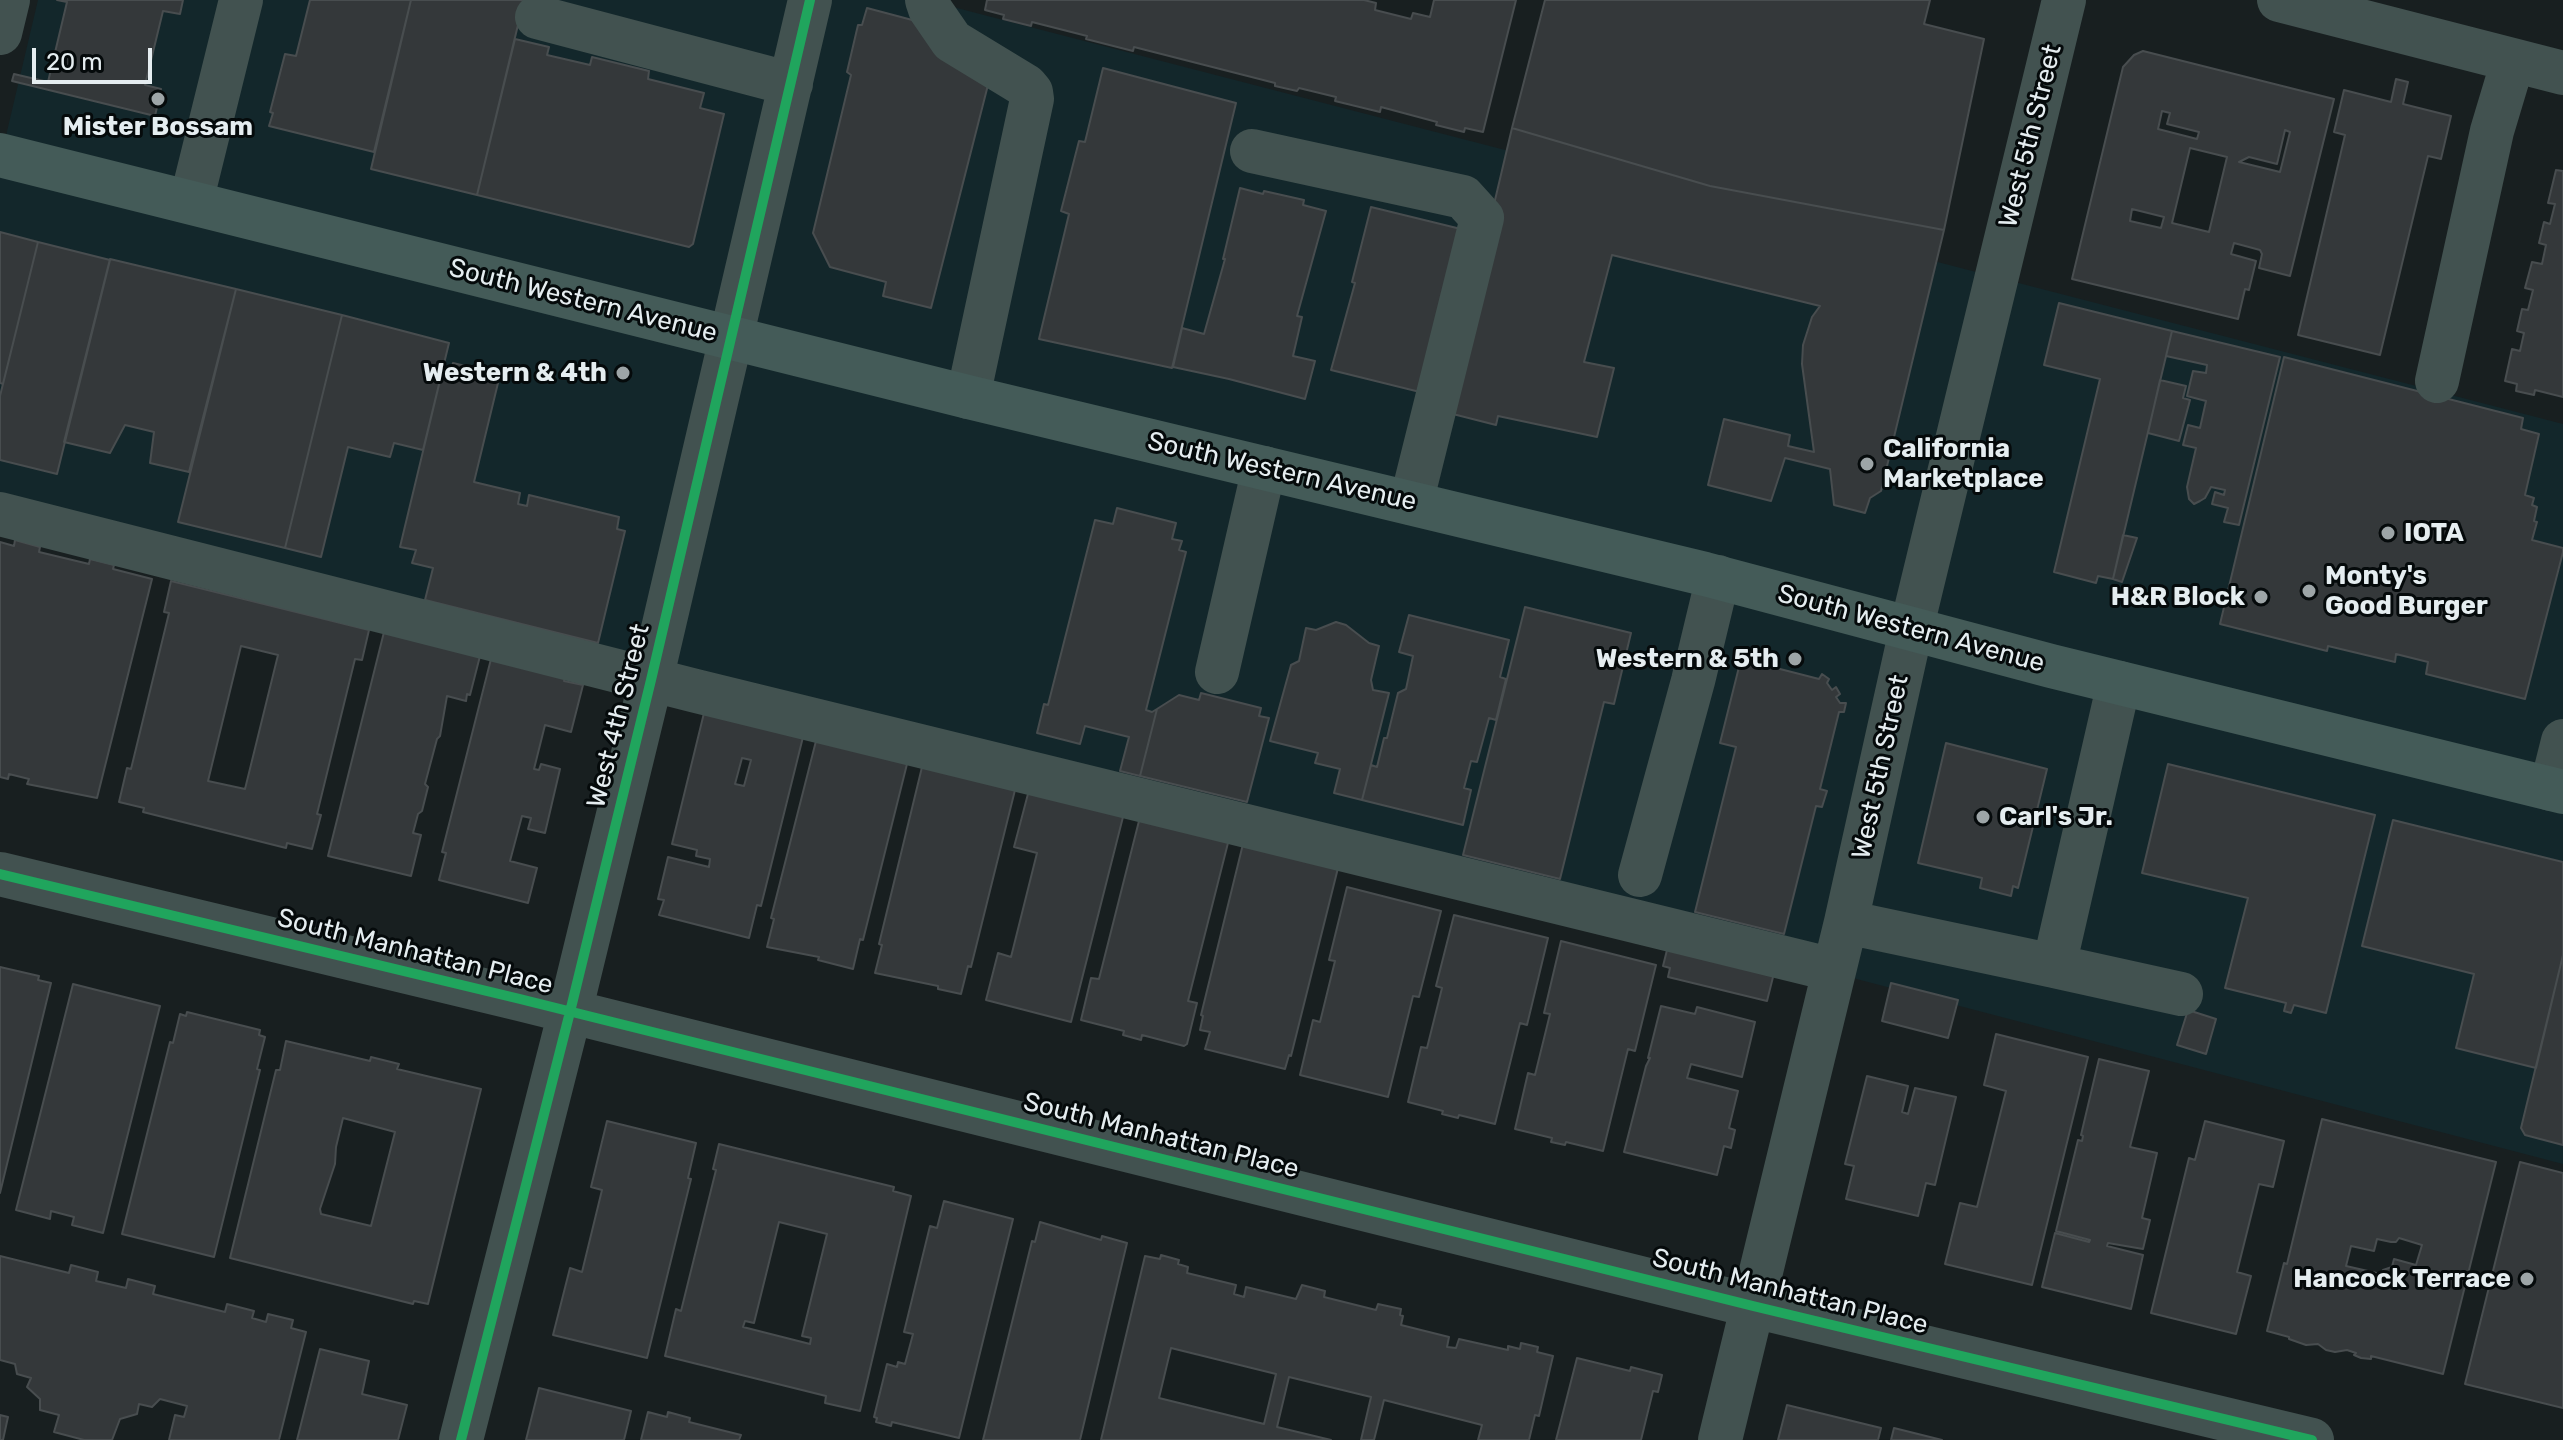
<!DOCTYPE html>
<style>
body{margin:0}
#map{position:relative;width:2563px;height:1440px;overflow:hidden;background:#181f20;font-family:Rubik,sans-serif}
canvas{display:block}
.scale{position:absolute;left:32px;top:48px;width:120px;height:36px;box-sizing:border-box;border:4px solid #e5edf0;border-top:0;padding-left:10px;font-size:24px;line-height:28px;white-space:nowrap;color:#e5edf0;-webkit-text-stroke:6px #050a0b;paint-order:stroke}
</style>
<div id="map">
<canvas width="2563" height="1440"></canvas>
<div class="scale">20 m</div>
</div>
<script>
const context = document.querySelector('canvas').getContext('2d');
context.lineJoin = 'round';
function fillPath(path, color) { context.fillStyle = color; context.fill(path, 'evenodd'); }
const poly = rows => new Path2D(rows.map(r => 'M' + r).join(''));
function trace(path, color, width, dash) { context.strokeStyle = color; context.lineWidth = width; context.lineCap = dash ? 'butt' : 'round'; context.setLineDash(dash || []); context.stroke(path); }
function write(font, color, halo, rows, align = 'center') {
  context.font = font + ' Rubik,sans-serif'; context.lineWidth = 6; context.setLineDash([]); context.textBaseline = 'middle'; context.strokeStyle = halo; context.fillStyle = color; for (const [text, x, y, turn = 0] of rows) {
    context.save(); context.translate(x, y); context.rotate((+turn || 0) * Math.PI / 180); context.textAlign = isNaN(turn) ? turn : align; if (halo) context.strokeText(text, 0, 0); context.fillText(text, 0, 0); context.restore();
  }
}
fillPath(poly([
 [38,0,926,0,2563,424,2563,1164,692,674,0,505,0,161]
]), '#13272b');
const building = poly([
 [57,0,183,0,180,14,163,11,145,85,161,89,155,116,12,81,14,74,48,82,67,2,57,0],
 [310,0,411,0,374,152,269,126,273,113,270,112,285,54,296,56,310,0],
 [411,0,524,0,477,195,371,169,411,0],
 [987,0,1364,0,1376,3,1375,10,1411,19,1413,13,1430,17,1434,0,1516,0,1483,132,1465,128,1464,132,1436,125,1437,122,1381,107,1380,112,1335,101,1336,97,1299,88,1297,91,1275,86,1275,83,1134,47,1133,51,1086,39,1087,36,1032,22,1031,26,1003,19,1004,15,985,10,987,0],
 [1545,0,1930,0,1924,24,1984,39,1944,230,1710,186,1512,128,1545,0],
 [867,8,916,21,989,81,931,308,883,296,886,282,830,267,813,233,851,75,847,72,858,25,862,25,867,8],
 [515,39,549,47,547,55,590,65,592,57,649,71,648,79,704,93,700,108,724,114,693,244,689,247,477,195,515,39],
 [2143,51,2334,99,2290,276,2259,268,2262,254,2260,250,2234,243,2231,254,2256,261,2249,290,2245,289,2238,319,2072,279,2123,67,2134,55,2143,51],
 [2162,111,2170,113,2167,124,2199,132,2197,139,2158,129,2162,111],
 [2285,130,2290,132,2280,172,2239,162,2249,157,2277,164,2285,130],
 [2190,148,2227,157,2209,232,2172,223,2190,148],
 [2132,209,2164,217,2161,228,2130,221,2132,209],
 [1103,68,1236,103,1172,368,1039,339,1069,214,1061,211,1079,141,1085,142,1103,68],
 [2396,79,2408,82,2403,104,2451,116,2441,159,2428,156,2380,355,2298,335,2345,135,2334,132,2344,90,2391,102,2396,79],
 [1512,128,1710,186,1944,230,1881,491,1870,498,1865,513,1834,505,1830,469,1785,458,1771,501,1708,485,1724,419,1790,435,1788,446,1814,452,1802,364,1803,345,1812,317,1820,306,1612,255,1584,362,1614,368,1597,437,1498,416,1496,425,1445,412,1512,128],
 [2556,170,2563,171,2563,397,2535,390,2534,395,2516,391,2517,384,2505,381,2512,349,2520,351,2524,333,2517,331,2522,309,2528,310,2533,290,2525,288,2532,262,2542,264,2546,245,2539,243,2544,222,2550,224,2555,204,2548,203,2556,170],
 [1240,188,1263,194,1264,191,1304,200,1303,205,1326,211,1297,316,1302,317,1293,356,1315,361,1305,399,1229,379,1173,367,1182,328,1204,334,1225,259,1223,259,1240,188],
 [1371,207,1465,230,1424,393,1331,370,1355,283,1352,282,1371,207],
 [0,232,38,242,3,384,0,383,0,232],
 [38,242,110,260,57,474,0,460,0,396,38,242],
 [110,259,236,289,189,472,150,463,154,432,125,425,110,453,64,442,110,259],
 [236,289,342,315,285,548,178,522,236,289],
 [2059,303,2172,331,2113,579,2098,576,2096,583,2054,572,2100,379,2044,365,2059,303],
 [342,315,449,343,423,450,394,443,390,457,348,447,321,557,285,548,342,315],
 [2172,331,2280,357,2239,525,2224,522,2228,508,2212,504,2215,492,2224,495,2225,490,2211,487,2205,498,2200,501,2194,504,2189,499,2187,487,2196,448,2183,445,2188,425,2200,428,2206,401,2187,396,2193,371,2206,373,2207,365,2166,356,2172,331],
 [2284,357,2523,418,2521,429,2539,434,2525,495,2534,498,2532,505,2537,507,2534,521,2537,522,2532,540,2563,548,2563,552,2525,699,2426,674,2428,662,2396,654,2395,662,2328,646,2327,651,2220,624,2284,357],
 [453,363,490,372,488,380,498,383,474,482,520,493,518,504,527,506,529,495,619,517,617,529,625,531,598,643,425,600,433,568,412,563,416,550,400,547,443,368,451,370,453,363],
 [2160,380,2186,386,2183,398,2190,400,2179,441,2148,433,2160,380],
 [1117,508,1176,523,1172,539,1182,541,1179,550,1186,552,1146,710,1152,712,1157,709,1140,776,1120,771,1129,737,1085,726,1080,744,1037,733,1044,704,1048,705,1095,520,1113,524,1117,508],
 [2123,535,2137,538,2122,582,2113,579,2123,535],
 [15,540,40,547,39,552,89,564,90,559,114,565,113,569,152,579,97,798,27,784,29,779,9,774,8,779,0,777,0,542,14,546,15,540],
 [171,581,369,630,362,660,355,659,317,814,321,815,312,849,287,843,286,848,143,812,144,808,119,802,127,768,131,769,169,613,164,612,171,581],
 [241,646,278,655,245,789,208,781,241,646],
 [1525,607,1631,633,1614,704,1604,702,1560,879,1463,855,1525,607],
 [1409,615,1509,640,1500,677,1506,679,1496,720,1489,718,1477,762,1471,761,1464,788,1471,790,1463,825,1362,800,1371,765,1377,767,1384,738,1387,738,1398,693,1406,689,1413,656,1399,652,1409,615],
 [1336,622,1346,625,1369,643,1379,646,1371,680,1373,690,1389,693,1362,800,1334,793,1340,769,1315,763,1318,753,1270,741,1291,665,1299,661,1306,628,1316,630,1336,622],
 [384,632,480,656,470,695,467,694,466,701,447,696,440,736,437,739,425,784,428,787,422,811,418,814,413,833,421,835,411,876,328,856,384,632],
 [491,659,565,678,564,681,583,685,571,732,545,725,534,769,539,770,541,764,560,769,545,833,528,829,531,818,522,816,510,861,537,868,528,903,439,880,446,853,442,852,491,659],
 [1741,659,1819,679,1822,674,1829,679,1827,683,1832,690,1836,687,1840,694,1836,697,1840,703,1846,703,1844,712,1839,712,1820,789,1827,791,1822,807,1816,806,1784,934,1695,912,1736,747,1720,743,1741,659],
 [1201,693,1261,708,1259,716,1269,718,1247,802,1140,776,1157,709,1179,695,1199,700,1201,693],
 [704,713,803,737,761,906,757,905,749,938,659,915,664,900,658,899,668,857,709,867,710,859,696,856,697,850,672,844,704,713],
 [742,758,751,760,744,786,735,784,742,758],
 [817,737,908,760,863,940,860,939,853,969,818,960,819,957,767,947,774,919,771,918,817,737],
 [1946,743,2047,769,2018,888,2013,886,2011,896,1980,888,1982,878,1918,863,1946,743],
 [923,763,1016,786,971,967,968,966,961,994,938,989,938,986,875,973,882,945,879,944,923,763],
 [2168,764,2375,815,2326,1013,2294,1005,2291,1013,2284,1011,2286,1003,2225,988,2248,898,2142,873,2168,764],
 [1029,790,1124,813,1071,1022,986,1000,998,953,1011,957,1037,853,1014,847,1029,790],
 [1141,813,1230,835,1188,1001,1197,1003,1187,1044,1184,1046,1142,1035,1141,1040,1123,1035,1124,1031,1081,1020,1091,978,1099,979,1141,813],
 [2393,820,2563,862,2563,955,2536,1068,2456,1048,2474,974,2362,946,2393,820],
 [1243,844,1338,868,1291,1056,1289,1055,1285,1069,1205,1049,1210,1032,1200,1030,1203,1016,1201,1015,1243,844],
 [1347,887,1441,911,1419,997,1413,996,1388,1097,1300,1075,1313,1020,1320,1022,1335,961,1329,960,1347,887],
 [1454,915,1548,938,1527,1025,1520,1023,1495,1124,1459,1115,1458,1118,1442,1114,1443,1111,1408,1102,1421,1047,1427,1048,1442,988,1436,986,1454,915],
 [1670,938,1776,965,1767,1001,1668,977,1670,968,1663,966,1670,938],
 [1561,941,1656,965,1635,1051,1628,1049,1603,1151,1566,1142,1565,1145,1551,1142,1552,1138,1515,1129,1528,1073,1535,1075,1550,1014,1544,1013,1561,941],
 [2563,955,2563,1145,2525,1135,2521,1128,2563,955],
 [0,967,39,976,38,980,51,983,0,1193,0,967],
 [1891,983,1958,1000,1948,1038,1882,1021,1891,983],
 [73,984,160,1006,103,1233,72,1225,74,1217,51,1211,50,1219,16,1210,73,984],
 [1661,1006,1695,1014,1697,1007,1755,1022,1742,1077,1691,1064,1687,1078,1738,1091,1729,1128,1735,1130,1731,1148,1724,1146,1717,1175,1624,1152,1646,1066,1650,1058,1648,1058,1661,1006],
 [2188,1010,2216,1019,2206,1054,2177,1045,2188,1010],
 [187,1012,260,1030,259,1035,265,1037,257,1069,260,1070,214,1257,122,1234,170,1042,173,1043,180,1014,186,1016,187,1012],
 [1996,1034,2088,1057,2032,1285,1945,1264,1960,1203,1977,1207,2006,1091,1984,1085,1996,1034],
 [286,1041,370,1061,371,1057,399,1064,397,1069,481,1089,428,1304,414,1301,413,1304,230,1258,276,1070,280,1070,286,1041],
 [343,1118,395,1132,371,1226,321,1214,320,1209,335,1164,336,1147,343,1118],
 [2099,1059,2149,1071,2130,1147,2157,1153,2142,1218,2150,1220,2143,1249,2108,1243,2107,1246,2143,1255,2131,1309,2042,1287,2055,1233,2089,1242,2090,1240,2056,1231,2078,1140,2082,1141,2083,1136,2081,1135,2099,1059],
 [1867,1076,1908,1086,1902,1112,1908,1114,1915,1088,1956,1097,1935,1185,1926,1183,1918,1216,1846,1199,1854,1166,1845,1164,1867,1076],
 [2322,1119,2496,1162,2443,1374,2371,1356,2371,1359,2361,1358,2354,1355,2356,1353,2347,1350,2335,1352,2326,1350,2318,1344,2306,1345,2289,1339,2289,1337,2267,1331,2284,1263,2287,1264,2322,1119],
 [2399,1238,2422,1245,2416,1265,2394,1259,2392,1267,2383,1270,2381,1274,2346,1266,2351,1246,2374,1251,2377,1239,2391,1242,2396,1242,2399,1238],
 [607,1121,696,1143,688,1178,691,1179,647,1358,553,1335,570,1268,582,1272,602,1190,591,1187,607,1121],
 [2205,1121,2284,1141,2273,1187,2259,1184,2237,1272,2251,1276,2236,1334,2151,1313,2189,1158,2195,1160,2205,1121],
 [719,1144,894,1187,893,1191,911,1196,860,1411,825,1403,826,1396,665,1356,676,1309,681,1311,716,1170,713,1169,719,1144],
 [779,1222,827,1234,802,1336,811,1338,810,1344,743,1327,745,1321,754,1323,779,1222],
 [2520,1162,2563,1173,2563,1408,2465,1384,2520,1162],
 [944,1201,1013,1219,959,1438,892,1422,891,1426,876,1422,877,1418,874,1417,887,1364,897,1367,898,1362,905,1364,913,1334,904,1332,930,1226,937,1228,944,1201],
 [1040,1222,1101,1240,1102,1236,1127,1243,1080,1440,983,1440,1032,1241,1035,1242,1040,1222],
 [1161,1255,1179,1260,1178,1264,1188,1267,1187,1273,1236,1285,1234,1294,1244,1297,1246,1287,1296,1299,1302,1285,1325,1291,1324,1297,1376,1310,1378,1304,1401,1309,1400,1315,1403,1316,1401,1325,1449,1337,1447,1347,1456,1348,1459,1339,1508,1350,1508,1346,1520,1349,1521,1343,1538,1347,1537,1352,1553,1356,1539,1416,1535,1415,1529,1440,1478,1440,1482,1425,1384,1400,1374,1440,1361,1440,1371,1397,1289,1377,1277,1427,1331,1440,1101,1440,1145,1256,1160,1259,1161,1255],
 [1171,1348,1276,1374,1264,1424,1159,1398,1171,1348],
 [0,1256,69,1273,71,1265,98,1272,96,1281,126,1288,128,1279,155,1286,153,1294,225,1312,227,1304,254,1311,252,1318,266,1322,268,1314,293,1320,291,1328,306,1332,279,1440,169,1440,175,1415,184,1417,187,1406,160,1399,152,1407,139,1404,137,1414,120,1419,112,1440,84,1440,54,1432,59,1415,40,1410,40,1399,27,1387,31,1378,17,1374,15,1364,0,1360,0,1256],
 [320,1349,369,1361,362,1394,407,1405,398,1440,297,1440,320,1349],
 [1577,1358,1630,1371,1631,1367,1662,1375,1658,1392,1653,1391,1641,1440,1556,1440,1577,1358],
 [539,1388,631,1411,624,1440,526,1440,539,1388],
 [1787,1405,1881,1428,1878,1440,1778,1440,1787,1405],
 [648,1412,667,1417,668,1412,690,1418,689,1422,741,1435,739,1440,641,1440,648,1412],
 [0,1415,8,1417,3,1440,0,1440,0,1415],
 [1894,1428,1942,1440,1891,1440,1894,1428]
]);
fillPath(building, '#34383a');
trace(building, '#484d4f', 2);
trace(poly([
 [927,0,930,9,952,41,1026,86,1031,92,1032,99,968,397],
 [2279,0,2563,73],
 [537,17,791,84],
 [0,33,8,0],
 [1252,151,1463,197,1482,218,1411,503],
 [191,202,241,0],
 [2437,381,2492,131,2513,61],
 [0,514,696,691,1834,970],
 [1217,672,1264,468],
 [2551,789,2563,741],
 [0,874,520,999,1753,1306,2312,1440],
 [1640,875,1693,681,1718,577],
 [1846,922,2054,966,2119,683],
 [2054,966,2181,994],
 [461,1440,570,1012,651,680,810,0],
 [1720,1440,1846,922,1911,630,2064,0]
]), '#425250', 44);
trace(poly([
 [0,155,968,397,1705,574,2051,666,2563,792]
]), '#445b58', 44);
trace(poly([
 [0,874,520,999,1753,1306,2312,1440],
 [461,1440,570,1012,651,680,810,0]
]), '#20a55d', 10);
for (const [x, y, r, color] of [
 [158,99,8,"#9da5a7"],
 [623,373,8,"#9da5a7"],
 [1867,464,8,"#9da5a7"],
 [2388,533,8,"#9da5a7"],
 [2309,591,8,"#9da5a7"],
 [2261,597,8,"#9da5a7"],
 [1795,659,8,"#9da5a7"],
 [1983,817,8,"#9da5a7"],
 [2527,1279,8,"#9da5a7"]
]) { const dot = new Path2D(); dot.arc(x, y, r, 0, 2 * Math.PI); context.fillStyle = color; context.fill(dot); trace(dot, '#050a0b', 3); }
write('bold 26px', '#e5edf0', '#050a0b', [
 ["Mister Bossam",158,127,"center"],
 ["Western & 4th",607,373],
 ["California",1883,449,"left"],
 ["Marketplace",1883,479,"left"],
 ["IOTA",2404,533,"left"],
 ["Monty's",2325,576,"left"],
 ["Good Burger",2325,606,"left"],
 ["H&R Block",2245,597],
 ["Western & 5th",1779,659],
 ["Carl's Jr.",1999,817,"left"],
 ["Hancock Terrace",2511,1279]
], 'right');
write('26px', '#e5edf0', '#050a0b', [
 ["West 5th Street",2031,136,-76],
 ["South Western Avenue",583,301,14],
 ["South Western Avenue",1282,472,13],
 ["South Western Avenue",1911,629,15],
 ["West 4th Street",619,716,-76],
 ["West 5th Street",1881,767,-78],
 ["South Manhattan Place",415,952,14],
 ["South Manhattan Place",1161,1136,14],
 ["South Manhattan Place",1790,1292,14]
]);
</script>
